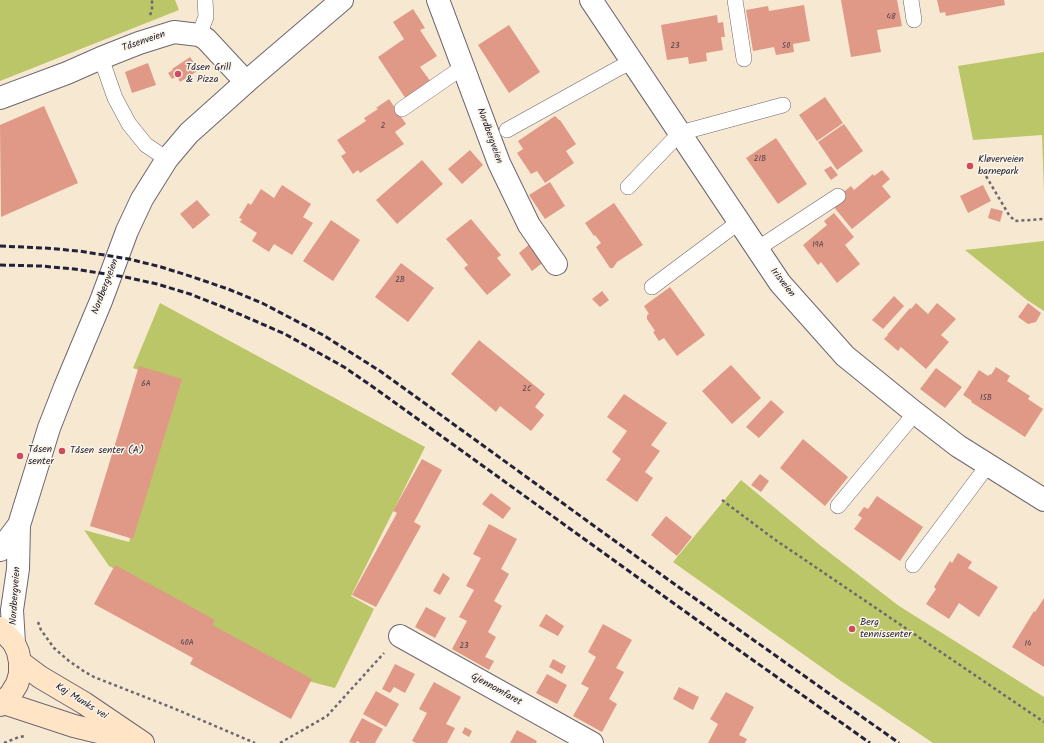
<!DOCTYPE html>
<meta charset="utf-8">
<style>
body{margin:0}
canvas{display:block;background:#f7e8d1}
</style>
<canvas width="1044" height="743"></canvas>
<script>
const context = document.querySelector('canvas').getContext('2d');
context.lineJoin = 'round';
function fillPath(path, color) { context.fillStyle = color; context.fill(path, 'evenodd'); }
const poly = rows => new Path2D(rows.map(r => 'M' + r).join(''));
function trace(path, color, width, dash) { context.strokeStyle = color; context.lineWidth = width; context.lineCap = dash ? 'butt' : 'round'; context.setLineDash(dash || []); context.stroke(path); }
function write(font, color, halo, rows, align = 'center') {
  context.font = font + ' Kalam,sans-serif'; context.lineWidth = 3; context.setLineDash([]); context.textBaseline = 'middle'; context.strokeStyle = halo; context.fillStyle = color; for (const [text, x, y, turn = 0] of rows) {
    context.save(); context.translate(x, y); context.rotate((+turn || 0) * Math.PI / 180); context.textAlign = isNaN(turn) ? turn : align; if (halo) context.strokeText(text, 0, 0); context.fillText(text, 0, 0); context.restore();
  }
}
fillPath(poly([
 [0,0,175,0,179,10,0,81],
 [1044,52,1044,192,1042,135,973,140,958,66],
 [1044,241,1044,311,1027,300,965,250],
 [160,303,425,447,351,596,374,609,335,688,308,681,208,626,212,620,109,566,84,530,129,542,178,383,133,368],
 [741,480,821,546,899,606,1044,697,1044,743,933,743,841,681,673,562]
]), '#bac668');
fillPath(poly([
 [841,0,897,0,902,26,877,30,881,52,851,57],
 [937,0,1004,0,1005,5,946,16,945,12,940,13],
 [804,5,810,41,793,44,794,52,776,55,774,47,753,51,746,10,768,6,769,11],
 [413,9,425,28,420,30,437,56,420,67,431,82,406,99,378,57,404,39,393,22],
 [717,15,718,23,723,22,725,37,721,37,723,50,706,53,707,61,689,64,688,57,667,60,661,25],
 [509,25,540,72,509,93,478,45],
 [190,57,199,70,180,82,177,76,172,79,168,73,173,70,172,69],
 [148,63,156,85,132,93,125,72],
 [825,97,843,123,817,141,799,115],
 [389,99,406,124,395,132,404,144,360,173,358,170,353,174,341,156,346,153,337,140,366,121,364,118,378,109,376,108],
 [44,106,78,183,1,217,0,125],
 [555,116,559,120,560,120,576,144,566,151,574,163,545,183,537,171,531,174,517,153,523,149,518,141],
 [844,124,863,151,837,170,818,142],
 [776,138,807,184,778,204,746,158],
 [470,150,483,165,462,184,448,169],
 [422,160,443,184,397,224,376,200],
 [831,166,838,175,831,180,824,170],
 [882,170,890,179,882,186,891,197,852,229,833,206,841,194,851,186,854,190,873,174,874,176],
 [550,182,565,206,545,219,529,195],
 [282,185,311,204,303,217,313,223,292,255,274,244,269,252,252,241,257,233,240,222,242,219,239,218,248,203,251,205,261,189,274,198],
 [983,185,991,201,968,213,960,196],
 [197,200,210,215,193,229,180,214],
 [614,203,643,245,617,262,613,268,610,268,596,247,601,243,595,235,594,236,585,223],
 [991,208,1003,211,1000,222,988,218],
 [834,213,854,237,845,245,860,264,837,283,821,262,818,265,803,245,827,225,824,221],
 [471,219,501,255,497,258,511,275,487,295,464,268,468,265,446,239],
 [331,220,360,240,333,281,303,261],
 [531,243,545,261,532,271,519,253],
 [401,263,434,288,408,322,375,297],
 [670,287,705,335,677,356,664,338,659,341,653,332,655,331,647,319,647,315,649,314,644,306],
 [602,291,609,300,600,307,592,299],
 [894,296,904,306,883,329,872,320],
 [916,303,928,314,937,303,956,319,941,335,949,342,926,369,901,347,898,351,884,339,888,335,887,335,910,308,911,309],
 [1028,303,1041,313,1036,322,1028,324,1018,317],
 [479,340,545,394,535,407,544,415,531,431,500,406,496,412,451,374],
 [731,365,761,398,732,424,702,391],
 [139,366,182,379,133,539,90,526],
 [996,367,1010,376,1007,381,1030,396,1028,399,1043,409,1025,437,971,402,972,401,963,395,979,370,988,376,990,374,991,375],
 [936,368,962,387,945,408,920,389],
 [624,394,667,423,651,445,660,451,645,472,653,478,637,502,606,480,621,459,612,452,627,431,607,417],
 [771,400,784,412,759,438,746,427],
 [803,439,848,477,825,506,780,468],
 [422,459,442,470,414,522,421,526,376,607,352,595,397,513,393,511],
 [760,474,769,481,761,492,751,485],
 [491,493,511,508,503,519,482,504],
 [877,496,923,527,900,561,854,529,862,518,858,515,864,507,868,509],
 [666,516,692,537,677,556,651,535],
 [489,524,517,539,501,569,509,574,494,601,502,606,488,632,496,637,485,657,494,661,489,670,452,649,467,621,459,617,474,590,466,586,481,558,473,554],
 [958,553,972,562,968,568,998,587,979,617,959,603,949,619,926,604,936,589,934,587,950,561,952,563],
 [115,565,215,620,212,625,312,679,291,719,190,664,193,658,94,604],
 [443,573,450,578,440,595,433,591],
 [1044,598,1044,667,1012,647,1034,611,1035,612],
 [426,607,446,618,435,638,415,627],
 [546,614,564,626,558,636,539,626],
 [603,624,632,640,616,668,624,672,609,699,617,704,602,732,573,716,589,688,581,684,596,657,588,652],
 [553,659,566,666,562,674,549,667],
 [395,664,415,674,405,693,394,687,390,693,382,689],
 [547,674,567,685,557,704,536,693],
 [434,682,461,697,446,724,455,728,447,743,416,743,412,741,427,713,419,709],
 [679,687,699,697,693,710,673,699],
 [376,691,399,704,386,727,363,714],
 [726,692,754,707,739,735,747,739,745,743,708,743,718,724,710,719],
 [362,718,383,729,375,743,360,743,357,741,356,743,352,743,349,742],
 [465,727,472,731,469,737,462,733],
 [517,730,537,741,536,743,510,743]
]), '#e09987');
const service = poly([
 [735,0,744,59],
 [911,0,914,20],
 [199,35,206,17,205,0],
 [101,58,115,98,129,124,146,145,167,159],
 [402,109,463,67],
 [507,130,619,68,632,62],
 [628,187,680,133,783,105],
 [757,249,838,196],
 [652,287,739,222],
 [838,506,907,423,914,412],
 [913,565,988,465]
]);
const minor = poly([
 [438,0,499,163,529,225,556,264],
 [591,0,780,283,845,356,914,412,958,446,1044,500],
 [0,98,67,73,101,58,139,43,174,32,199,35,206,39,246,82],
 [400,636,592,743]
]);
const tertiary = poly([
 [0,550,19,525],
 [14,643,12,610,18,569,19,525,49,428,65,387,101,301,127,231,142,199,167,159,189,133,246,82,342,0]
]);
const secondary = poly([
 [0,628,14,643,18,652,20,662,20,674,17,684,11,694,0,705],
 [20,662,40,677,84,703,143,743],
 [4,703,74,726,127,739]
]);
trace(service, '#6d6770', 16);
trace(minor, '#6d6770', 24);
trace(tertiary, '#6d6770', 24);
trace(secondary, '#6d6770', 24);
trace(poly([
 [150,15,152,10,152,0],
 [983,171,1009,215,1015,221,1044,219],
 [722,500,774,539,1044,722],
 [38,622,41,630,54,648,69,661,85,672,94,677,173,708,255,743],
 [4,743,19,737,25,736],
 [280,743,327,716,384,653]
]), '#6d6770', 2.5, [3, 3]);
trace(service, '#fff', 15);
trace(minor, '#fff', 22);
trace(tertiary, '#fff', 22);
trace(secondary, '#ffe4c6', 22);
trace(poly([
 [0,246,44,248,79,251,129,259,161,267,193,277,228,289,262,303,323,335,380,371,416,397,673,583,899,743],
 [0,265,41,266,74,269,125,277,157,284,190,294,223,307,285,334,344,367,376,389,726,641,870,743]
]), '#22223b', 3, [6, 3]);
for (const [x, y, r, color] of [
 [178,74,4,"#d1495b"],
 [970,166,4,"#d1495b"],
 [62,451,4,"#d1495b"],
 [20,456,4,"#d1495b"],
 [852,629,4,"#d1495b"]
]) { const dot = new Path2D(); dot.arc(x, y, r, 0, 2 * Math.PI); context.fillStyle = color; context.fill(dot); trace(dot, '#fcf5e5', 1.5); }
write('8px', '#52404e', null, [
 ["48",891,18],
 ["23",675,47],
 ["50",786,47],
 ["2",383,127],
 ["21B",760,160],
 ["19A",818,246],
 ["2B",400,281],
 ["6A",146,385],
 ["2C",527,390],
 ["15B",986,399],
 ["40A",187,644],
 ["14",1028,645],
 ["23",464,647]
]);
write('10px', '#22223b', '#fcf5e5', [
 ["Tåsenveien",144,42,-19],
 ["Nordbergveien",489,136,70],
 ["Irisveien",782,283,52],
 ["Nordbergveien",106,287,-69],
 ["Nordbergveien",16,596,-86],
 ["Gjennomfaret",496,690,29],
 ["Kaj Munks vei",81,702,32]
]);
write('10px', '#22223b', '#fcf5e5', [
 ["Tåsen Grill",186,68],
 ["& Pizza",186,80],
 ["Kløverveien",978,160],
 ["barnepark",978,172],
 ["Tåsen",28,450],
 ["senter",28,462],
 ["Tåsen senter (A)",70,451],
 ["Berg",860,623],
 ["tennissenter",860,635]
], 'left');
</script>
